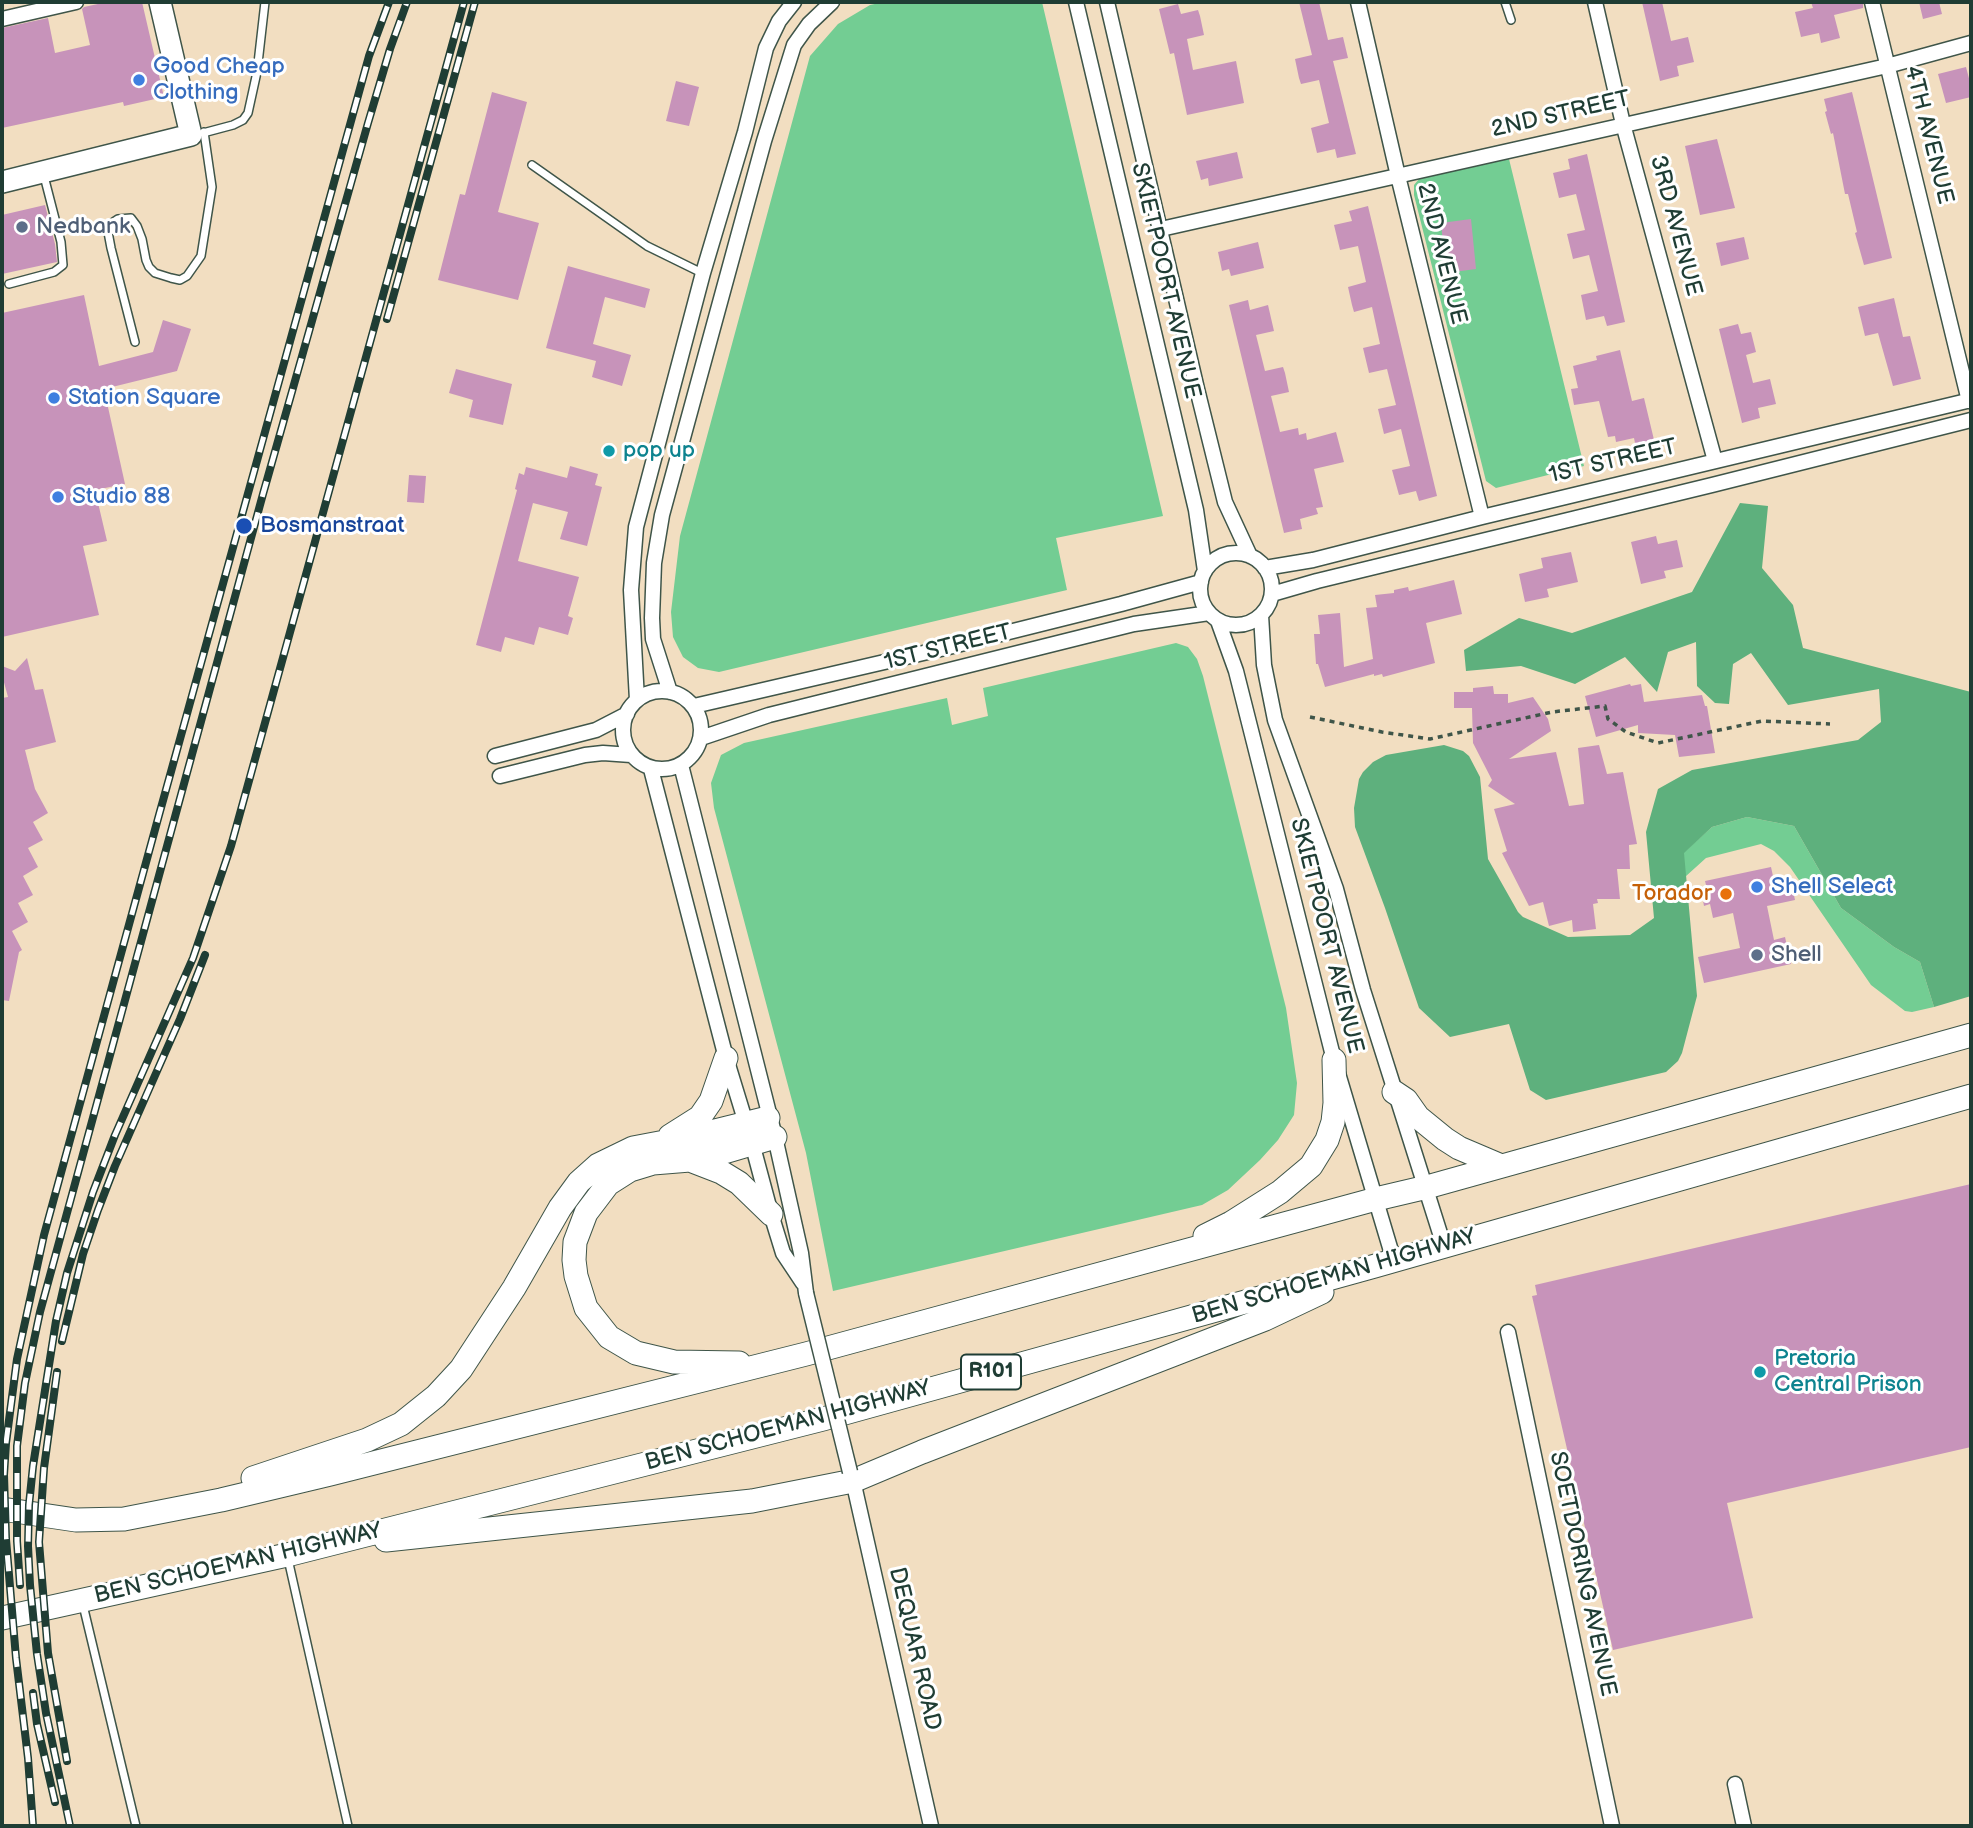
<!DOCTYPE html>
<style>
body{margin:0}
#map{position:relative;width:1973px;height:1828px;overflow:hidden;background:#f2dec1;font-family:"Balsamiq Sans",sans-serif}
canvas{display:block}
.frame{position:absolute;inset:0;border:4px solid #1f3d34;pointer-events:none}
</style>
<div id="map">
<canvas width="1973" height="1828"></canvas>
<div class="frame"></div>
</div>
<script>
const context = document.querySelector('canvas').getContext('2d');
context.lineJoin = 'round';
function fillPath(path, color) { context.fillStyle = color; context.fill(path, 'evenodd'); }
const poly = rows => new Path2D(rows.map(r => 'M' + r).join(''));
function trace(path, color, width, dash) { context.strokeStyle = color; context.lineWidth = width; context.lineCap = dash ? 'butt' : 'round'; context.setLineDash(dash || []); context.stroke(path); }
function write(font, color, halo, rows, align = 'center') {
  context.font = font + ' "Balsamiq Sans",sans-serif'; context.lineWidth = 6; context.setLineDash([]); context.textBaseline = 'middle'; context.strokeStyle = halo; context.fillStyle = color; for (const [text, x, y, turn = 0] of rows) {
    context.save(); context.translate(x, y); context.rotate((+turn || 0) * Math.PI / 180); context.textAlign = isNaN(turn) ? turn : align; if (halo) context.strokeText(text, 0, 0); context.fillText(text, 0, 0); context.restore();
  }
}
fillPath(poly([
 [884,2,1042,2,1163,516,1056,538,1067,590,719,672,698,668,683,657,673,637,671,612,680,536,810,56,838,24,870,5],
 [1509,159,1584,466,1496,488,1486,481,1414,195,1414,185,1419,179],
 [1176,643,1188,647,1197,659,1203,676,1286,1008,1297,1083,1294,1115,1278,1140,1260,1160,1228,1190,1202,1205,833,1291,806,1153,714,808,711,783,721,755,744,743,947,698,952,725,988,716,983,688],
 [1747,817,1794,826,1841,908,1894,947,1920,962,1934,1007,1912,1012,1905,1011,1871,985,1790,867,1774,851,1761,844,1706,858,1685,877,1683,853,1712,827]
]), '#73cd93');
fillPath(poly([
 [1740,503,1768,506,1762,568,1793,605,1803,648,1971,692,1971,996,1934,1007,1920,962,1894,947,1841,908,1794,826,1747,817,1712,827,1684,853,1697,996,1682,1053,1678,1061,1666,1072,1546,1100,1530,1090,1509,1024,1450,1037,1419,1008,1385,908,1355,827,1354,808,1359,779,1363,772,1373,762,1386,755,1444,745,1463,751,1469,756,1480,777,1488,859,1518,912,1523,917,1568,937,1630,935,1654,918,1646,832,1658,789,1692,770,1858,740,1881,722,1879,689,1788,705,1751,653,1733,664,1729,704,1715,703,1697,686,1696,642,1668,652,1657,692,1625,657,1575,684,1521,666,1466,671,1464,650,1519,618,1572,633,1692,592]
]), '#5eb07d');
fillPath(poly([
 [107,2,142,2,164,97,124,106,123,102,2,128,2,28,48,18,55,53,90,45,82,9,84,7],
 [1299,2,1319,2,1328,40,1343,37,1348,58,1333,61,1356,154,1337,158,1335,149,1317,153,1311,128,1329,123,1319,80,1301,84,1299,78,1295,59,1312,55],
 [1642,2,1662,2,1671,41,1688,37,1694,62,1677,66,1679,76,1660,81],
 [1811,2,1863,2,1863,8,1834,15,1840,38,1821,43,1819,33,1801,37,1795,12,1813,8],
 [1919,2,1939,2,1942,14,1923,19],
 [1178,4,1181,14,1198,10,1200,16,1204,35,1187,39,1193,70,1236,61,1244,103,1187,115,1174,53,1170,54,1159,9],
 [1966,67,1971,86,1971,97,1946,103,1938,74],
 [676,81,699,87,689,126,666,121],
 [492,92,527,102,498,212,539,223,518,300,438,280,460,194,465,195],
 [1852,92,1892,258,1864,265,1855,233,1857,232,1848,194,1845,194,1833,133,1831,134,1825,112,1827,111,1824,99],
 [1717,139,1735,208,1700,215,1685,146],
 [1237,152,1243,178,1209,186,1208,178,1201,180,1196,161],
 [1587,154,1625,322,1607,326,1604,316,1586,320,1581,295,1598,291,1589,255,1573,259,1567,234,1585,230,1576,194,1559,198,1553,173,1570,169,1568,159],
 [45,205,55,244,57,262,2,274,2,215],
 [1368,206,1437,496,1419,501,1416,491,1399,495,1392,470,1410,466,1401,429,1384,434,1378,409,1396,405,1387,369,1369,373,1363,348,1380,344,1372,307,1354,312,1352,305,1348,287,1366,282,1358,246,1340,250,1334,225,1352,221,1349,211],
 [1471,219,1476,269,1446,273,1441,223],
 [1744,237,1749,259,1721,266,1716,243],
 [1258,242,1264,268,1231,276,1229,269,1222,271,1218,252],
 [568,266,650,289,645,308,605,297,593,344,631,355,622,386,592,377,596,361,546,348],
 [84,295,99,366,153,352,163,320,191,329,177,371,104,389,125,484,95,490,107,541,83,546,99,615,2,637,2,313],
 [1894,298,1903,337,1910,336,1921,379,1893,386,1878,333,1865,336,1858,307],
 [1248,300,1250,310,1268,305,1274,331,1256,335,1265,371,1283,367,1285,373,1289,392,1271,396,1280,432,1298,428,1299,435,1306,433,1307,440,1336,432,1344,462,1314,469,1323,507,1316,508,1318,514,1300,519,1302,529,1284,533,1229,305],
 [1738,324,1741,334,1751,332,1756,352,1746,355,1753,383,1770,379,1776,404,1758,408,1760,418,1742,423,1719,329],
 [1620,350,1632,401,1644,398,1655,444,1636,448,1634,438,1616,442,1615,436,1608,437,1599,401,1574,405,1571,389,1578,388,1573,366,1597,360,1596,356],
 [456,369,512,384,503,425,469,417,473,400,449,393],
 [570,466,598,474,595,485,602,487,587,546,560,539,568,512,533,503,518,561,579,577,568,616,573,618,568,635,539,627,534,645,505,637,501,652,476,645,517,490,515,489,519,473,524,475,526,467,567,478],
 [409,475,426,476,424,503,407,502],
 [1656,536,1658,544,1677,540,1683,567,1664,571,1666,578,1641,584,1631,542],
 [1571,552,1578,582,1547,589,1549,597,1525,602,1519,574,1543,568,1541,558],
 [1454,580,1462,614,1426,623,1435,663,1383,677,1382,674,1374,676,1374,674,1325,687,1318,664,1316,664,1314,634,1320,634,1318,615,1340,613,1344,667,1373,659,1366,608,1377,607,1375,595,1394,593,1394,590,1408,587,1409,591],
 [27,658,35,690,43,689,56,742,25,750,35,789,48,813,33,822,43,840,28,848,38,867,23,876,33,895,18,903,28,922,12,931,22,950,19,952,9,1001,2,1000,2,698,8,697,2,675,2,666,15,671],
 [1630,684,1631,686,1641,684,1644,702,1702,695,1705,706,1707,706,1715,753,1679,757,1675,735,1638,733,1638,725,1596,737,1585,696],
 [1493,686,1494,694,1508,694,1508,703,1533,697,1548,719,1551,731,1509,759,1556,752,1569,806,1584,804,1578,748,1599,745,1607,774,1623,772,1637,844,1629,845,1630,869,1617,869,1620,899,1597,899,1598,903,1593,904,1596,929,1573,932,1572,920,1549,926,1543,902,1529,906,1502,853,1507,851,1494,809,1515,804,1488,786,1492,780,1473,743,1472,708,1454,708,1454,692,1473,692,1473,688],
 [1771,867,1775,885,1791,881,1795,900,1767,906,1774,940,1785,937,1791,964,1704,983,1698,957,1740,948,1733,913,1713,918,1710,904,1704,906,1701,890,1707,889,1705,881],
 [1971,1184,1971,1447,1727,1503,1753,1618,1613,1650,1532,1296,1537,1295,1535,1285]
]), '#c793ba');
const lane = poly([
 [1505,2,1511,20],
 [203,133,233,125,243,120,248,113,257,72,265,2],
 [532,165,647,246,702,273],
 [9,284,54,272,63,265,61,242,44,176],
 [135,342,111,248,108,232,109,225,118,219,131,218,137,226,142,239,146,260,149,267,155,273,171,278,180,280,187,276,201,256,212,187,204,132],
 [288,1559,348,1826],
 [83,1605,136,1826]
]);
const street = poly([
 [1076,2,1196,510,1205,571],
 [1107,2,1197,389,1225,502,1250,556],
 [1358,2,1398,176,1482,517],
 [1595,2,1623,124,1715,461],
 [1872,2,1969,401],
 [2,19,76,2],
 [1161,229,1887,66,1971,43],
 '1200 589a36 36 0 1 1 72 0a36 36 0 1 1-72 0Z',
 [1265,568,1313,560,1482,517,1971,400],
 [1272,594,1317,581,1712,485,1971,420],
 [1261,615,1264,665,1275,720,1336,889,1363,990,1444,1246],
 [1218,621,1236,671,1334,1060,1394,1261],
 '623 730a39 39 0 1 1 78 0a39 39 0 1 1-78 0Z',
 [670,692,653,639,652,618,654,563,662,515,764,141,794,45,809,24,832,2],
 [637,700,631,590,636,527,703,273,745,132,766,48,779,21,794,2],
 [694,706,945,648,1121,604,1201,582],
 [701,738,769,715,1134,624,1209,613],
 [495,756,596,730,627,714],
 [681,765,775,1137,801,1253,806,1293],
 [651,769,726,1058,752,1143,771,1214,783,1253,803,1283],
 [500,776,585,755,603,753,631,755],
 [1508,1332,1612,1826],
 [852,1476,931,1826],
 [1735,1784,1744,1826]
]);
const secondary = poly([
 [2,182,191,135,160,2]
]);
const primary = poly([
 [1394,1092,1406,1100,1418,1117,1445,1139,1459,1148,1499,1165],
 [670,1136,700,1117,711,1101,726,1058],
 [690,1160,714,1155,775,1137],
 [1205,1236,1231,1223,1280,1192,1311,1166,1327,1140,1333,1122,1335,1103,1334,1060],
 [739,1363,674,1362,636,1353,609,1337,586,1308,576,1276,574,1260,575,1242,586,1213,608,1184,630,1170,653,1163,690,1160,721,1172,739,1183,771,1214],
 [253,1478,367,1440,401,1424,436,1396,461,1369,514,1288,560,1208,579,1182,598,1165,633,1148,691,1137,768,1118],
 [2,1509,76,1520,124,1519,221,1500,330,1474,806,1354,1376,1199,1427,1187,1971,1035],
 [386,1540,752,1501,853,1481,922,1452,1265,1319,1322,1292],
 [2,1618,287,1555,823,1419,1375,1266,1971,1096]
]);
trace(lane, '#3f5549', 10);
trace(street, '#3f5549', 17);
trace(secondary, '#3f5549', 24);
trace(primary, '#3f5549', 25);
trace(poly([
 [1310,717,1382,732,1430,739,1552,712,1605,706,1608,719,1626,732,1658,743,1762,721,1830,724]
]), '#3f5549', 3.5, [5, 5]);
trace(lane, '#fff', 7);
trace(street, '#fff', 14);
trace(secondary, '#fff', 21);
trace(primary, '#fff', 23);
const rail = poly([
 [387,319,475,2],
 [62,1341,83,1254,98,1210,115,1166,180,1019,205,955],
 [57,1372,44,1468,39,1542,48,1653,67,1761],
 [20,1585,17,1541,17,1446,25,1383,40,1312,263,494,368,123,390,49,407,2],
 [33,1693,37,1724,55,1802],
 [33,1826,28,1758,16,1658,6,1539,4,1475,6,1443,17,1359,44,1235,159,815,369,56,389,2],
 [70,1826,46,1713,37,1654,30,1585,28,1546,29,1505,33,1466,56,1321,67,1273,93,1192,115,1135,193,958,231,846,464,2]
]);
trace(rail, '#1f3d34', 8);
trace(rail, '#fff', 5, [16]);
const streetBridge = poly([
 [806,1293,850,1472]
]);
trace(streetBridge, '#3f5549', 17, []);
trace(streetBridge, '#fff', 14);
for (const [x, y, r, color] of [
 [139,80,7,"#3f7fe0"],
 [22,227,7,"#5c6f8a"],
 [54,398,7,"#3f7fe0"],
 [609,451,7,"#0f9aa8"],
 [58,497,7,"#3f7fe0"],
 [244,526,9,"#1a4fb4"],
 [1757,887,7,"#3f7fe0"],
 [1726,894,7,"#e8710a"],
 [1757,955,7,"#5c6f8a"],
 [1760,1372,7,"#0f9aa8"]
]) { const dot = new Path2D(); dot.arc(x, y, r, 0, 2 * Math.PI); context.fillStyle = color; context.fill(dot); trace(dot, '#fff', 2.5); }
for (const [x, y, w] of [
 [991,1372,60]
]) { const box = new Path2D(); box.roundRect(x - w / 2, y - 17.5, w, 35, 5); context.fillStyle = '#fff'; context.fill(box); trace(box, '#1f3d34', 2); }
write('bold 21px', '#1f3d34', null, [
 ["R101",991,1372]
]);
write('23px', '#366cbe', '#fff', [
 ["Good Cheap",153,67],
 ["Clothing",153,93],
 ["Station Square",68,398],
 ["Studio 88",72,497],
 ["Shell Select",1771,887]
], 'left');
write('23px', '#1f3d34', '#fff', [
 ["2ND STREET",1561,115,-13],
 ["4TH AVENUE",1928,135,76],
 ["3RD AVENUE",1675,226,75],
 ["2ND AVENUE",1441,254,76],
 ["SKIETPOORT AVENUE",1165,281,77],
 ["1ST STREET",1613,462,-13],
 ["1ST STREET",948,648,-14],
 ["SKIETPOORT AVENUE",1326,936,76],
 ["BEN SCHOEMAN HIGHWAY",1334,1277,-16],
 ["BEN SCHOEMAN HIGHWAY",788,1426,-15],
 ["BEN SCHOEMAN HIGHWAY",238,1564,-13],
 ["SOETDORING AVENUE",1582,1574,78],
 ["DEQUAR ROAD",914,1649,77]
]);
write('23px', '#4e5e75', '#fff', [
 ["Nedbank",36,227],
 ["Shell",1771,955]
], 'left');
write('23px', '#0d838f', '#fff', [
 ["pop up",623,451],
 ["Pretoria",1774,1359],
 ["Central Prison",1774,1385]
], 'left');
write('23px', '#164399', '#fff', [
 ["Bosmanstraat",260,526]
], 'left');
write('23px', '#c56008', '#fff', [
 ["Torador",1712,894]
], 'right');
</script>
